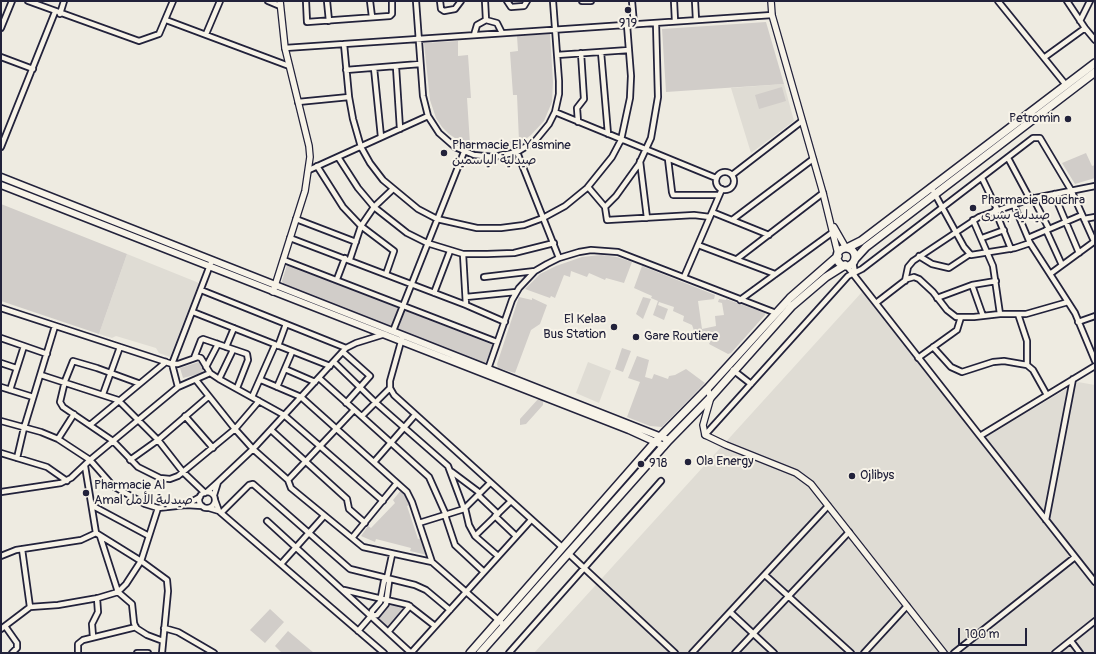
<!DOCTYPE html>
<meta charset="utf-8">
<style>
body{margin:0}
#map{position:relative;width:1096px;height:654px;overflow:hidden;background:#eeebe1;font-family:Pangolin,sans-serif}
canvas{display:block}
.frame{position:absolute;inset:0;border:2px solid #22223b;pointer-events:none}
.scale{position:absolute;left:958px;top:628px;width:69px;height:18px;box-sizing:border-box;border:2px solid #22223b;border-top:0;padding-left:5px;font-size:12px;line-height:14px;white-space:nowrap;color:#22223b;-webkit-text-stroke:3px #f7f3e8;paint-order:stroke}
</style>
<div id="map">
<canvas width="1096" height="654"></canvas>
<div class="frame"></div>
<div class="scale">100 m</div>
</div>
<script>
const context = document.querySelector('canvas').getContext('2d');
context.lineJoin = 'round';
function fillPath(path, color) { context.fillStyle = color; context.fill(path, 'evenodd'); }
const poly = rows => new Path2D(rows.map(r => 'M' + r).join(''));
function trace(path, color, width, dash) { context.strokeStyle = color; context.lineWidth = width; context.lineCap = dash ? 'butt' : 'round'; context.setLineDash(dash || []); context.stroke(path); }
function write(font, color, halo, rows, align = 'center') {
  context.font = font + ' Pangolin,"Playpen Sans Arabic",sans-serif'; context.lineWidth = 4; context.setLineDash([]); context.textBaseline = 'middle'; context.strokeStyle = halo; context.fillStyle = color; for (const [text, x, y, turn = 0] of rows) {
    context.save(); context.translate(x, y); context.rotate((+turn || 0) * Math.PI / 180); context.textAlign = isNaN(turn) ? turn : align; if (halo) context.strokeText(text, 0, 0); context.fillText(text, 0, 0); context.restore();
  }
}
fillPath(poly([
 [784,84,794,121,751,153,731,88],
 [127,254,199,283,170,357,159,353,156,348,116,336,112,338,99,334],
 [862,292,979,441,1078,382,1095,385,1095,653,534,653],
 [588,362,611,371,599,403,576,393]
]), '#dfdcd4');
fillPath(poly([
 [766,22,784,84,666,92,662,29],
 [550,34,553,82,552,102,544,121,531,135,523,141,504,149,485,150,465,145,449,134,442,127,436,118,430,100,424,43,458,41,458,56,468,55,471,98,467,98,470,144,519,141,517,95,513,95,510,52,518,51,517,36],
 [782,87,786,101,759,109,755,95],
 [1086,153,1092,166,1095,165,1095,178,1075,184,1062,163],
 [1,204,127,254,99,334,1,301],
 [601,255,617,257,632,262,624,283,606,278,605,280,589,273,587,277,571,271,570,277,564,275,555,298,551,296,550,298,525,289,540,274,556,266,582,257],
 [287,265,290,265,493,345,485,364,283,284,282,281],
 [642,266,715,295,714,299,698,301,702,329,716,326,715,316,724,315,722,303,718,302,719,299,726,300,726,299,765,313,765,315,731,353,728,354,709,344,712,338,702,333,700,340,697,339,692,325,683,321,684,316,673,311,674,307,659,302,658,305,668,309,664,320,653,315,658,301,651,298,652,296,634,288],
 [519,297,532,300,532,298,547,305,540,324,531,330,515,373,498,368,497,364],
 [643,297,651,299,643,319,636,314],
 [622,348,631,351,623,372,615,369],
 [637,356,649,360,645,377,652,379,654,374,668,379,669,376,675,375,686,369,705,383,662,427,650,426,627,417,640,382,628,378],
 [199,362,203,370,202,373,183,378,180,368],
 [539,398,543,399,543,405,526,424,520,425,520,419],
 [402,489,407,494,410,505,407,506,418,539,421,538,427,555,410,551,411,548,376,539,375,542,361,536,368,526,371,528,395,503,393,500],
 [391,604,407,608,389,628,379,618],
 [270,609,284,622,265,643,250,630],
 [288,631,314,653,282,653,275,646]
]), '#d1cdc9');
const minor = poly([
 [28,1,139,41,159,34,173,1],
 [268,1,280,6],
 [306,1,307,22,390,16,392,14,392,1],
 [327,1,329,21],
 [370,1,372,17],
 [416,1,423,96,428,116,439,133,455,147,474,155,494,157,517,152,535,141,549,124,555,112,559,94,559,81,553,1],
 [440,1,441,9,444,11,455,9,461,1],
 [485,1,486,20],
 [507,1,511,7,524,6,527,1],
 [582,1,591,1],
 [632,1,634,24],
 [674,1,675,21],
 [695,1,696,20],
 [998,1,1066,85],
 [1067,1,1085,28,1095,40],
 [60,14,64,1],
 [166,20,289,66],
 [1080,21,1090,1],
 [1,28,12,1],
 [206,34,220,1],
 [474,35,477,25,486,20,497,23,502,33],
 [344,44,349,97,353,119,361,147,370,163,383,180,418,209,437,219,477,228,501,228,524,225,543,218,565,206,587,188,612,157,621,140,630,98,631,76,627,25],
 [285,48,772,15],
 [601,52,608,134],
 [557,55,629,50],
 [1,57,33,69],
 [1045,57,1085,28],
 [396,67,400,129],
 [374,68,381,137],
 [346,70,420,64],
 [298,102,349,97],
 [555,112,716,178],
 [578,122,577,108,584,99,581,53],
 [1,147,55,12],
 [517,152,559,258],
 [338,157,358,188,374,207,407,233,427,243,463,254,487,254,514,253,554,243],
 [1008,158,1030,199],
 [668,159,672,192,673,195,719,195],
 [640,161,647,218],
 [317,166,343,207,361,226,394,251,386,274],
 [309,170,428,116],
 '716 181a9 9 0 1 1 18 0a9 9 0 1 1-18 0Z',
 [732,175,802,121],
 [982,178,997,209],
 [588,187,605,207,607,220,694,215,710,217],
 [931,187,964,247,971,255,1015,248,1030,243],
 [1054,194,1079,253],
 [1033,198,1049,229],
 [1014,205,1030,243,1050,274,1095,241],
 [605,207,616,196,639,164,651,138,658,97,656,23],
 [995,210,1011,249],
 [712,212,769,235],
 [296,219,356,242],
 [1084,219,1095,217],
 [732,220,813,159],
 [973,220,993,266,1000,314],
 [1046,230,1062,265],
 [290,238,466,305,505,322],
 [982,238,1004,230],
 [1028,238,1082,215],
 [698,245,775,274],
 [463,254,466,305],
 [919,256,932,264,949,268,970,254],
 [350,259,361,226,374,207,393,189],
 [737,259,823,193],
 [284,260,497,342],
 [853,262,855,273],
 [846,265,980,436,1095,366],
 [1050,274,1075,313,1095,361],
 [484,277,535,271],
 [684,277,722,189],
 [337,279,345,258],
 [905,281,908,267,913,261,979,217,1030,199,1095,186],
 [972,285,983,316],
 [201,290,346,348],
 [434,293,450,251],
 [466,297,516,292],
 [937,298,972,285,996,281],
 [740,300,833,232],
 [876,303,907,279,914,277,919,279,933,292,947,310,956,317,974,317,1000,314,1026,314,1068,302],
 [1,308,172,364,212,260],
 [193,312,330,366],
 [1018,314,1027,341,1027,365],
 [1078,322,1095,316],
 [393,331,464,152],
 [1,338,47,354],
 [402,338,390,381,390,388,394,395,562,547],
 [278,346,286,324],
 [226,347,234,328],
 [933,347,951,367,962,372,993,362,1004,361,1027,365,1033,370,1047,395],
 [343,352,370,376,346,403],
 [194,358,201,340,203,339,247,354,248,360,237,388],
 [918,358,957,330,961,317],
 [334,362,375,402,448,466,464,509],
 [1,363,16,368],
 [206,367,218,344],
 [285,369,315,382],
 [733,370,751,384],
 [487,372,512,300,519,288,535,271,547,264,559,258,579,252,591,250,618,252,776,313],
 [41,375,118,400,158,440,183,472,205,493],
 [319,378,429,477,446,515],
 [219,379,233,350],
 [196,380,235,429,253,449,288,480,291,488,363,547,432,562,505,626],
 [261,380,301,397,407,492,412,502,432,562],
 [138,383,97,368,73,361,65,381,60,402,63,407,113,441,138,467,160,478,170,479,178,476,235,429,259,401],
 [1,387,33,397],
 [178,387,172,364,178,364,198,357,201,358,210,373,219,379,284,415,383,501],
 [277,387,292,352],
 [10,390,24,346],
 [103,394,120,347],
 [252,397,275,345],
 [185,416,213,448],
 [362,416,390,388],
 [1,421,41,432,58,439,90,460,113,486,145,504,158,508,186,505,202,506],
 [90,425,166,362],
 [271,430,347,499,349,509,365,523],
 [705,435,848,276,862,269,1033,138,1040,138,1071,190,1094,241],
 [980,436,1095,582],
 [58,439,74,414],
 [1,453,47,467,67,481],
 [17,458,24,428,55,326],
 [130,460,158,440,208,397],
 [374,462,415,415],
 [452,472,480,493],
 [288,480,354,410],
 [218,482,253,449,346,348,356,343,385,334],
 [1,492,61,483,71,478,90,460,178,387,210,373],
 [207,492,218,482,214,495],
 '199 500a8 8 0 1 1 16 0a8 8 0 1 1-16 0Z',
 [478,495,498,514],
 [186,505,200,497],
 [93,506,149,536],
 [209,508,219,511,215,500],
 [465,508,469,525,475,536,498,556],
 [220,512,384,653],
 [221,513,249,485,253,484,350,569,415,585,426,590,450,610],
 [445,515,455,545,484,572],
 [495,516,516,536],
 [1046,520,1073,379],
 [267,521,411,653],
 [419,523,464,509,490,483],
 [96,533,141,561,167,580,168,591,162,653],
 [100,536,118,592,132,604,134,623,136,628,147,635,163,641],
 [475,536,511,501],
 [352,538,397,483],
 [22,549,30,607],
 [569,554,675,653],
 [1,556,16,550,81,540,96,533,85,466],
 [281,564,324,516],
 [765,575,851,653],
 [344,590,408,605,435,626],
 [730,612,774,653],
 [371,616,377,615,386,604,389,582,387,578,392,555],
 [5,626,17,643,17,648,12,653],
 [164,628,178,632,214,653],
 [1,629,30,607,58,605,98,598,118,592,126,584,141,561,158,508],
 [358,631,371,616,372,611,380,602,384,581,387,578],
 [388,632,410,606],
 [93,637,92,624,98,612,97,598],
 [1071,641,1080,653],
 [78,653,78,644,83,640,136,627],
 [137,653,148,653],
 [411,653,531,520],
 [509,653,661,481],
 [692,653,828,506],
 [735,653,849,532],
 [864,653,907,606],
 [954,653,1075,557],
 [1055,653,1095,621]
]);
const tertiary = poly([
 [771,1,772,15,823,193,838,254],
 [834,227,846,248],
 [273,292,305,191,310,157,309,146,285,48,280,1],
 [707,389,711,397,703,425,705,435,726,445,796,473,811,484,944,653]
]);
const secondary = poly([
 [1,177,669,440],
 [1,185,629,430,664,446]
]);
const primary = poly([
 [847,248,861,241,1095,63],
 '837 257a9 9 0 1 1 18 0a9 9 0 1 1-18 0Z',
 [855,259,866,247,1095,72],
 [470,653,656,441,707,389,790,298,838,256],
 [480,653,669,440,711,397,792,306,826,277,845,265]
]);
trace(minor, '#22223b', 8);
trace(tertiary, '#22223b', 8);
trace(secondary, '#22223b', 9);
trace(primary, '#22223b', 10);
trace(minor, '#f7f3e8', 4.5);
trace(tertiary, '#f7f3e8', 5.5);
trace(secondary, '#f7f3e8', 6);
trace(primary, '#f7f3e8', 7);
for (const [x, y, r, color] of [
 [628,10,4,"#22223b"],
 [1068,119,4,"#22223b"],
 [444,153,4,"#22223b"],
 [973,208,4,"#22223b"],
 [614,327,4,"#22223b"],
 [636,337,4,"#22223b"],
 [688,462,4,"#22223b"],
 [641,464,4,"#22223b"],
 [852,476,4,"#22223b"],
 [86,493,4,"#22223b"]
]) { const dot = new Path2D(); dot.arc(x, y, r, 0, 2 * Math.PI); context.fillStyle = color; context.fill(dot); trace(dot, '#f7f3e8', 1.5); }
write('13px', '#22223b', '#f7f3e8', [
 ["919",628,24,"center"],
 ["Petromin",1060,119,"right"],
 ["Pharmacie El Yasmine",452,146],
 ["صيدلية الياسمين",452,161],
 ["Pharmacie Bouchra",981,201],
 ["صيدلية بشرى",981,216],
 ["El Kelaa",606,320,"right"],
 ["Bus Station",606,335,"right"],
 ["Gare Routiere",644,337],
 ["Ola Energy",696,462],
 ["918",649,464],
 ["Ojlibys",860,476],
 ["Pharmacie Al",94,486],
 ["Amal صيدلية الأمل",94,501]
], 'left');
</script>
